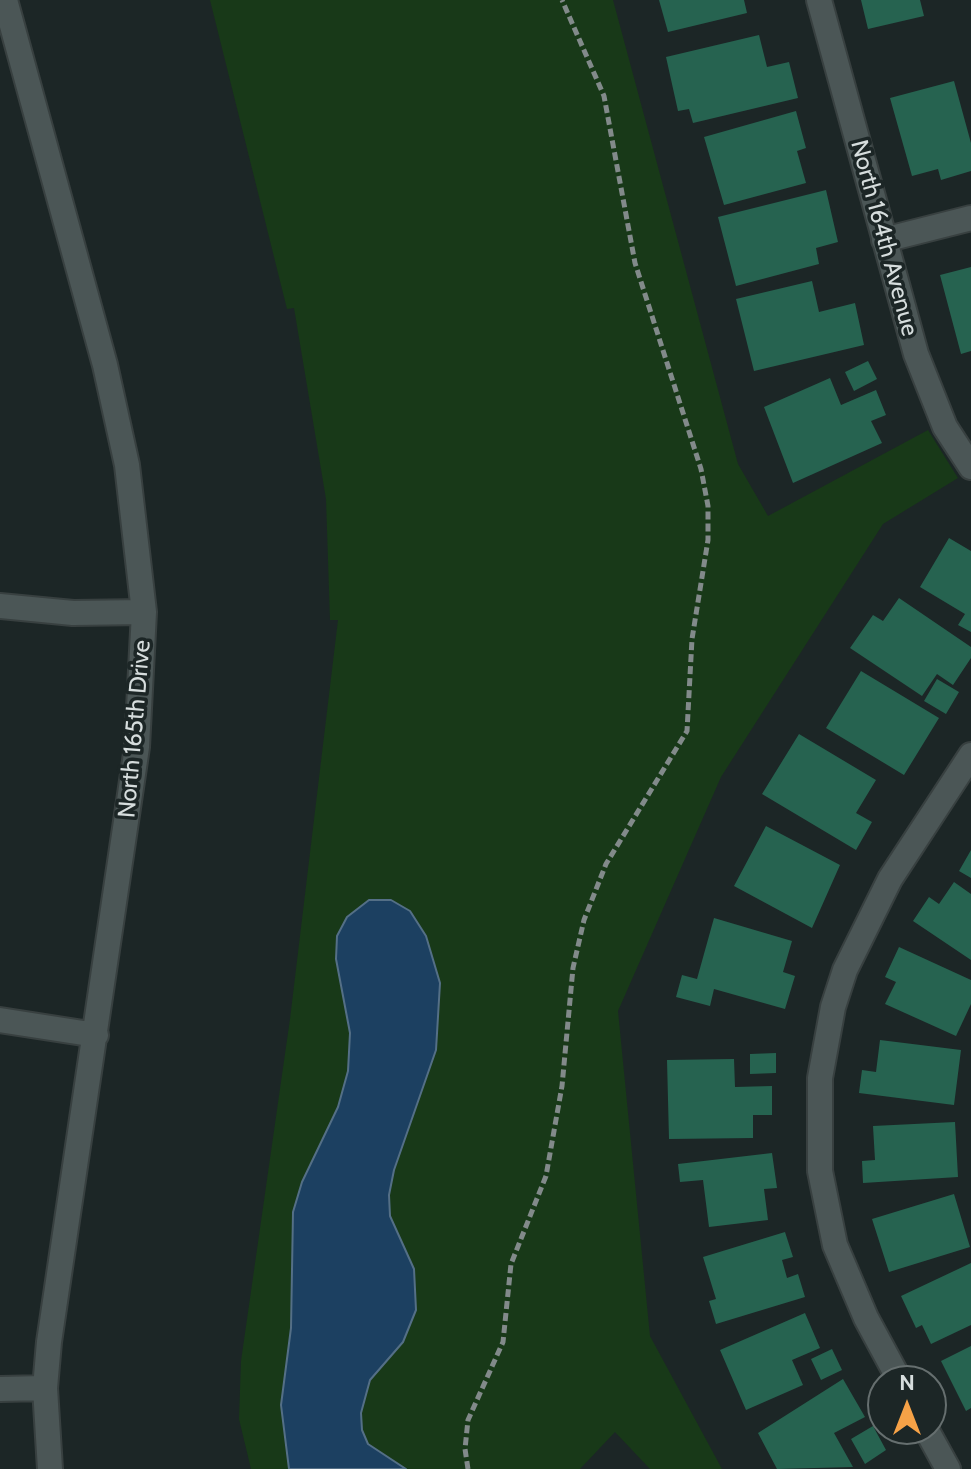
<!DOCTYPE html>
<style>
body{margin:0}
#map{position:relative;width:971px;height:1469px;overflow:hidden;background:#1c2626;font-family:Cabin,sans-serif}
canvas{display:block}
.north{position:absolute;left:867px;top:1365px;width:80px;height:80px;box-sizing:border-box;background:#1c2626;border:2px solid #666f6f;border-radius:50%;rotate:0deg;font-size:22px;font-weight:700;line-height:32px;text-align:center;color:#d6dddd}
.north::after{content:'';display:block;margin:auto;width:28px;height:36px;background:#f6a247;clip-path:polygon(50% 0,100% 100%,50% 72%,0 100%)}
</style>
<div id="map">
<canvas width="971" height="1469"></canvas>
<div class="north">N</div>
</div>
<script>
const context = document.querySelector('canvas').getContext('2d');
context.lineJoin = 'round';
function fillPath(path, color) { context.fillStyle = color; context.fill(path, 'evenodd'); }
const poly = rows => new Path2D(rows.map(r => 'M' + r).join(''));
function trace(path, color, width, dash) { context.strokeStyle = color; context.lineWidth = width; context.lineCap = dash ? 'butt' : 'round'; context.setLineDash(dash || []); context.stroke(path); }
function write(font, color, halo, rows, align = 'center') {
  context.font = font + ' Cabin,sans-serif'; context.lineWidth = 7; context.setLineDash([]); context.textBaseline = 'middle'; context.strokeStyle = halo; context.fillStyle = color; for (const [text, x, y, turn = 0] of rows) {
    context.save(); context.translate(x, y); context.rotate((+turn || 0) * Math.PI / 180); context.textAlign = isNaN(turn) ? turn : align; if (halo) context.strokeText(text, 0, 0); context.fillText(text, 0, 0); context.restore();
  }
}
fillPath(poly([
 [210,0,613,0,738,464,768,516,928,430,958,478,883,524,721,777,618,1011,650,1336,722,1469,650,1469,615,1432,580,1469,251,1469,239,1419,241,1361,290,1019,338,620,330,620,326,499,294,308,287,309]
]), '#183918');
const water = poly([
 [369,900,391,900,410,911,426,936,440,983,436,1050,394,1170,389,1195,390,1216,414,1269,416,1310,403,1342,370,1380,361,1413,362,1430,368,1444,406,1469,289,1469,281,1405,291,1328,293,1212,302,1182,338,1107,348,1071,350,1033,336,959,337,936,347,917,369,900]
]);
fillPath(water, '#1c4061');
trace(water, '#546f86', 2);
fillPath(poly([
 [659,0,744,0,747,13,668,32],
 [861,0,920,0,924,16,868,29],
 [759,35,767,67,789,62,798,98,693,123,689,109,678,111,666,57],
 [954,81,971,143,971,171,941,180,938,169,912,176,890,98],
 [796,111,806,148,797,151,806,183,724,205,704,137],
 [826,190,838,242,816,248,819,264,736,286,718,217],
 [971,267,971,351,961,354,940,275],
 [812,281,819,312,855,303,864,345,754,371,736,299],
 [868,361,877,379,854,391,845,372],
 [830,378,841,405,876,390,886,415,871,421,882,443,793,483,764,407],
 [949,538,971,551,971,632,958,625,965,614,920,587],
 [899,598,971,647,971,658,953,685,937,674,922,696,850,648,873,615,883,621],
 [861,671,939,718,904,775,826,728],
 [937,679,959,692,946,714,924,701],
 [799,734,876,780,856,813,872,822,856,850,762,794],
 [766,826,840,865,812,928,734,886],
 [971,850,971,878,959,871],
 [954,882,971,894,971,960,913,921,929,897,939,904],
 [714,918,792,941,783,972,795,976,785,1009,714,989,710,1006,676,997,682,975,697,979],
 [899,947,971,980,971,1004,956,1036,885,1004,896,982,885,977],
 [880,1040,961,1050,954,1105,859,1093,862,1070,876,1072],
 [776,1053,776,1073,750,1074,750,1054],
 [734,1059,735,1087,772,1086,772,1115,753,1115,753,1138,669,1139,667,1060],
 [955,1122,958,1177,863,1183,862,1161,875,1160,873,1126],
 [772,1153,777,1188,764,1189,768,1220,709,1227,703,1180,680,1182,678,1164],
 [954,1194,970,1247,889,1272,872,1219],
 [785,1232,793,1257,782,1260,787,1278,798,1274,805,1297,716,1324,709,1301,716,1299,703,1257],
 [971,1263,971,1325,931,1344,922,1325,916,1328,901,1296],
 [805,1313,820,1348,792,1360,803,1385,746,1410,720,1350],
 [971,1346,971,1408,966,1411,941,1361],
 [832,1349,842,1370,821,1380,811,1359],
 [843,1379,865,1417,834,1433,853,1467,777,1469,758,1433],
 [873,1426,886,1450,865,1464,851,1439]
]), '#266350');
const minor = poly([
 [5,0,105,365,127,465,144,612,137,747,49,1342,45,1388,50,1469],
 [819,0,916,354,945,427,971,467],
 [884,240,971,218],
 [0,606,73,613,144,612],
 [0,1020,96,1035],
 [900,1381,866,1318,835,1245,820,1171,820,1078,833,1007,845,970,890,879,971,755],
 [0,1389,45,1388],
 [926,1429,948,1469]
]);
trace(minor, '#384040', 28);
trace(poly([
 [468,1469,465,1449,468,1420,503,1342,511,1264,546,1176,562,1086,573,968,584,920,606,864,687,731,692,639,708,540,708,506,701,469,635,263,604,96,562,0]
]), '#828a8a', 5, [8, 4]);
trace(minor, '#4b5656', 24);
write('24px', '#d6dddd', '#1c2626', [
 ["North 164th Avenue",884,238,75],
 ["North 165th Drive",135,729,-85]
]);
</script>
